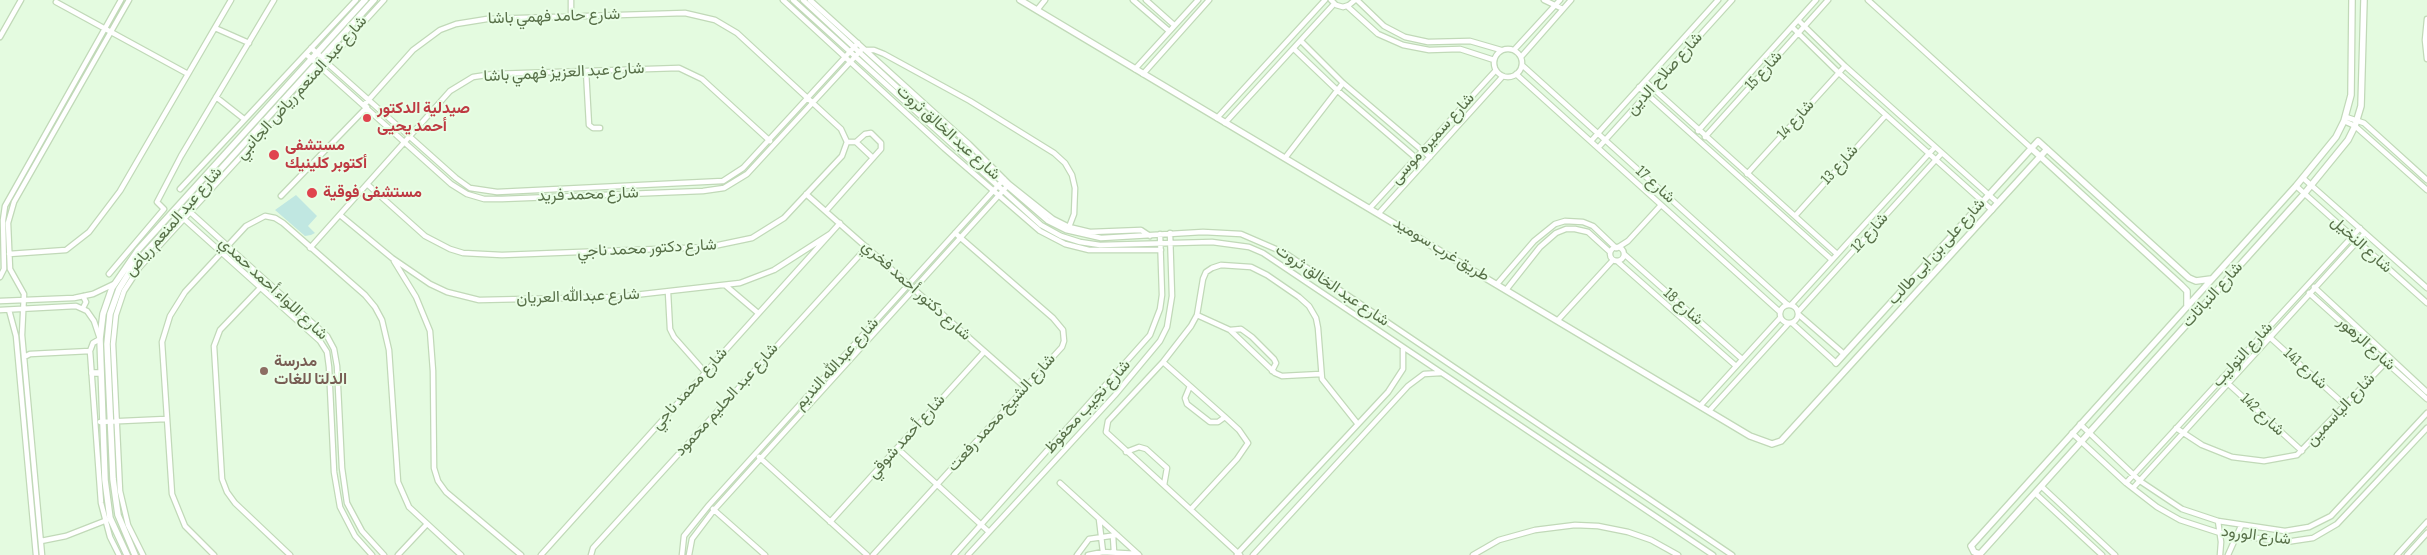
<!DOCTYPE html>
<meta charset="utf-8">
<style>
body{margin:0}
canvas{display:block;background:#e4fbe0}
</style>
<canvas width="2427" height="555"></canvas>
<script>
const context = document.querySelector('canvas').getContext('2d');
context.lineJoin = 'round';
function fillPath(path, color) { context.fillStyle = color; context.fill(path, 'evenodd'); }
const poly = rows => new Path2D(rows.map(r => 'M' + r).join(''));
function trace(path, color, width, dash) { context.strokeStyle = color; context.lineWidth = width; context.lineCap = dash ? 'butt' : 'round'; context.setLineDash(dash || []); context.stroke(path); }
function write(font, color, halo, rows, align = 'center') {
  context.font = font + ' "Sofia Sans Condensed",Vazirmatn,sans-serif'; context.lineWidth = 4; context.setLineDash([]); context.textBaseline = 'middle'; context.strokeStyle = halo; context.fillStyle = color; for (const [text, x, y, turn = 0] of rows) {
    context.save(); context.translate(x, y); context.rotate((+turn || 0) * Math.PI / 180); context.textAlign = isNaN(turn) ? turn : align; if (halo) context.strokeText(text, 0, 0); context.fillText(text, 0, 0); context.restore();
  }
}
fillPath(poly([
 [296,195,317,216,308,226,315,233,311,235,305,236,275,210]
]), '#c0e7e1');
const minor = poly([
 [571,0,571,16],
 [783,0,944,148,1040,231,1065,244,1089,250,1161,250],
 [793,0,1041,225,1061,236,1080,242,1100,245,1212,242,1249,247,1263,253,1713,555],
 [803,0,954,140,1048,221,1066,230,1101,238,1203,232,1241,234,1285,253,1732,555],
 [810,0,969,144,1009,184,1053,219,1069,227,1090,232,1141,230,1150,236],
 [1133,0,1169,31],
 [1146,0,1174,25],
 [1331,0,1336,5,1343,7,1349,5,1355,0],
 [1357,0,1384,26,1405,37,1428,42,1470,41,1501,50],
 [1544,0,1563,9],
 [1868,0,2031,148],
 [56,2,188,74],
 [1347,6,1378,34,1403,45,1429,50,1460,49,1494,60],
 [1037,10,1045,0],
 [2427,19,2425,40,2427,59],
 [1798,20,1845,66,1998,203],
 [1792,27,1839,73,1992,210],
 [215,28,249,43],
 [0,37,21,0],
 [1301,41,1343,83,1430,157],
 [311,48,319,55],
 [1294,49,1338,91,1423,164],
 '1494 63a14 14 0 1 1 28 0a14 14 0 1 1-28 0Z',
 [866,50,874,50,884,54,970,101,1054,153,1065,163,1072,175,1075,188,1074,214,1069,227],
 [1514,50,1560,0],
 [306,54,451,184,467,194,484,199,502,199,703,191,724,188,747,174,863,48],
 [1521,57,1571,0],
 [325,61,456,178,470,188,497,192,723,181,743,168,858,43],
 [1522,65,1788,305],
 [1135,69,1198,0],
 [586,71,589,125,593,128,600,128],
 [1143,74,1209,0],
 [1516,74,1780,312],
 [1645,81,1837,254],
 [1639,87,1832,260],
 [216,97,244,119],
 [364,105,413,50,440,30,456,24,487,19,685,13,715,20,737,33,841,129,847,142,842,156,784,218,752,238,709,247,502,255,463,253,450,249,425,236,367,184],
 [2346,117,2364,123,2427,180],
 [1217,118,1325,0],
 [2344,121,2355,126,2427,190],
 [1225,123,1334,4],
 [1698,131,1816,0],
 [1705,137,1828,0],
 [1591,141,1718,0],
 [847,142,856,142,873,158],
 [1598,148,1732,0],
 [1285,158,1343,83],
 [1747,174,1845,66],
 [2303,178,2427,288],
 [2296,186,2427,303],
 [180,189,356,0],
 [806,194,1026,388],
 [281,196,367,107],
 [1370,208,1496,70],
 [189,211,327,336,334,349,337,366,342,468,347,503,362,531,384,555],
 [826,211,881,149,881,143,871,133,865,134,856,142],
 [1379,213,1503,76],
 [340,215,392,258,430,284,447,292,479,300,617,297,740,283,774,270,830,234],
 [1795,216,1886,115],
 [183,218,320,341,327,352,329,367,334,472,340,507,355,536,372,555],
 '1610 254a7 7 0 1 1 14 0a7 7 0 1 1-14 0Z',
 [310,248,450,91,473,77,493,74,679,68,702,79,770,141],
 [1617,248,1628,241,1661,205],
 [9,254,66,250,89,232,120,191,231,0],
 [1624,254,1742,359],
 [394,261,416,297,430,331,433,371,434,468,438,481,446,492,521,555],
 [1617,261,1736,366],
 [109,274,164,209,157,202,181,156,274,0],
 [0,277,4,269,3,220,5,206,121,0],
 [1497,284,1534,241,1555,224,1565,221,1583,222,1593,226,1616,248],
 [725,285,758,313],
 [262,286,220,330,214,346,222,479,227,492,235,503,290,555],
 [2314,287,2427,392],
 [1506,290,1540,247,1556,233,1566,229,1575,229,1588,232,1610,252],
 [668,292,670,329,674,337,705,372],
 [2309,293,2427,399],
 [0,301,74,298,93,294,114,284],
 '1780 314a9 9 0 1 1 18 0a9 9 0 1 1-18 0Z',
 [1791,305,1935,147],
 [83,308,86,302,83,296],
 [0,310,76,306,87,311,94,321,100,339,93,343,90,351,101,503,110,537,119,555],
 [9,310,16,336,36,555],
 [1798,312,1942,153],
 [1798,314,1844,354],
 [1197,315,1230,330,1275,373,1282,376,1321,374],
 [1558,320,1613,260],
 [1792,323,1836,363],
 [1230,330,1241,329,1252,337,1274,359,1276,363,1272,371],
 [2264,332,2346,406],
 [24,357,30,354,90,351],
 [1163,362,1225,417,1239,430,1248,443,1237,459,1191,509],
 [2222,378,2302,451],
 [1190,386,1185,398,1187,404,1210,422,1218,422,1225,417],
 [1700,406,1780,318],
 [1709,411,1788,324],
 [100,422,166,419],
 [2080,424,2140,481,2182,509,2218,521,2285,531,2309,527,2331,516,2427,413],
 [2176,428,2202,445,2232,457,2264,461,2297,455,2390,358],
 [2072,433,2126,483,2157,507,2180,520,2220,533,2286,542,2313,538,2337,524,2427,428],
 [897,448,989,532],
 [1126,452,1139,447,1146,449,1167,468,1164,485],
 [759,457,867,555],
 [1060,483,1139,555],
 [2126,483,2360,228],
 [2041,486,2115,555],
 [2133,488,2365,233],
 [2035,493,2102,555],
 [713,509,765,555],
 [1099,519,1103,552],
 [2218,521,2221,542,2220,555],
 [830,522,984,352],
 [1113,536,1114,552],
 [41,541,66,536,107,520],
 [1237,554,1388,392,1403,369,1403,349],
 [42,555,22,335,24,294,10,269,8,223,14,202,129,0],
 [143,555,128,525,120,491,113,344,116,315,124,291,139,268,384,0],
 [214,555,185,526,172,494,162,342,170,316,185,292,246,226,265,216,275,218,283,223,365,295,375,307,382,320,389,350,398,482,409,507,461,555],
 [398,555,427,524],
 [541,555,840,223],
 [591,555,593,548,867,247],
 [682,555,684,536,709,505,1004,179],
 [689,555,692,539,714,510,1009,184],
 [873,555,1062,347,1064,341,1063,330,1053,318,955,233],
 [954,555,1150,335,1160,309,1162,295,1160,234],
 [968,555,1115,395,1160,341,1167,327,1172,296,1170,233],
 [1077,555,1089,539,1117,535],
 [1088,555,1103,552,1138,554],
 [1240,555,1106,432,1108,421,1163,362,1191,326,1197,315,1203,279,1206,272,1212,268,1221,265,1251,267,1267,275,1299,297,1309,306,1316,318,1318,328,1322,379,1357,423],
 [1253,555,1408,386,1424,374,1441,373],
 [1473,555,1499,540,1535,530,1575,525,1598,526,1628,532,1651,540,1678,555],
 [2228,555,2241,526],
 [2397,555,2427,522],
 [2407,555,2427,533]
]);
const tertiary = poly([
 [1020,0,1750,436,1772,444,1781,441,2047,149],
 [2352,0,2351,95,2344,121,2336,137,2296,186,1971,546,1974,552,1980,554,2304,194,2348,140,2355,126,2361,106,2364,0],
 [2031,148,2181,285,2187,291,2187,305],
 [1836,363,2038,141,2189,278,2196,281,2211,279],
 [92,373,100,373],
 [127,555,110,518,105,480,100,339,103,314,112,288,138,250,365,0],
 [135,555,118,515,113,479,107,344,110,314,119,289,134,265,374,0]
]);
trace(minor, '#c1d9b8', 7);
trace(tertiary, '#c1d9b8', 8);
trace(minor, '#fff', 4.5);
trace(tertiary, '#fff', 5.5);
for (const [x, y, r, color] of [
 [367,118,5,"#e0444e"],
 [274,155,6,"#e0444e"],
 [312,193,6,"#e0444e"],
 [264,371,5,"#8d6e63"]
]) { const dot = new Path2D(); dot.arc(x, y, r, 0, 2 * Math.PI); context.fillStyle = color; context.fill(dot); trace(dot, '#e9fee6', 2); }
write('16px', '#587049', '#e9fee6', [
 ["شارع حامد فهمي باشا",554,17,-2],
 ["شارع 15",1764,71,-48],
 ["شارع عبد العزيز فهمي باشا",564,73,-3],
 ["شارع صلاح الدين",1665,74,-48],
 ["شارع عبد المنعم رياض الجانبي",302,88,-48],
 ["شارع 14",1796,120,-48],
 ["شارع عبد الخالق ثروت",948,133,42],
 ["شارع سميره موسى",1433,139,-48],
 ["شارع 13",1840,165,-48],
 ["شارع 17",1655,185,42],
 ["شارع محمد فريد",588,195,-2],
 ["شارع عبد المنعم رياض",174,222,-49],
 ["شارع 12",1870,233,-48],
 ["شارع النخيل",2361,245,42],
 ["شارع دكتور محمد ناجي",647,249,-3],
 ["طريق غرب سوميد",1441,250,31],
 ["شارع على بن ابى طالب",1937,252,-48],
 ["شارع عبد الخالق ثروت",1332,286,34],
 ["شارع اللواء أحمد حمدي",273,289,43],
 ["شارع دكتور أحمد فخري",916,291,42],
 ["شارع النباتات",2213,295,-48],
 ["شارع عبدالله العريان",578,297,-2],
 ["شارع 18",1683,307,42],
 ["شارع الزهور",2366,344,42],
 ["شارع التوليب",2243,355,-48],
 ["شارع عبدالله النديم",837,364,-48],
 ["شارع 141",2305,369,42],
 ["شارع محمد ناجي",690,389,-48],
 ["شارع عبد الحليم محمود",727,400,-48],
 ["شارع نجيب محفوظ",1088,407,-48],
 ["شارع الياسمين",2341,410,-47],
 ["شارع الشيخ محمد رفعت",1002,413,-48],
 ["شارع 142",2262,415,43],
 ["شارع أحمد شوقي",907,437,-48],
 ["شارع الورود",2256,536,7]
]);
write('bold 16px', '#be3a42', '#e9fee6', [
 ["صيدلية الدكتور",377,109],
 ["أحمد يحيى",377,127],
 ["مستشفى",285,146],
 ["أكتوبر كلينيك",285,164],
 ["مستشفى فوقية",323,193]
], 'left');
write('bold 16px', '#785e54', '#e9fee6', [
 ["مدرسة",274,362],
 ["الدلتا للغات",274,380]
], 'left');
</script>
